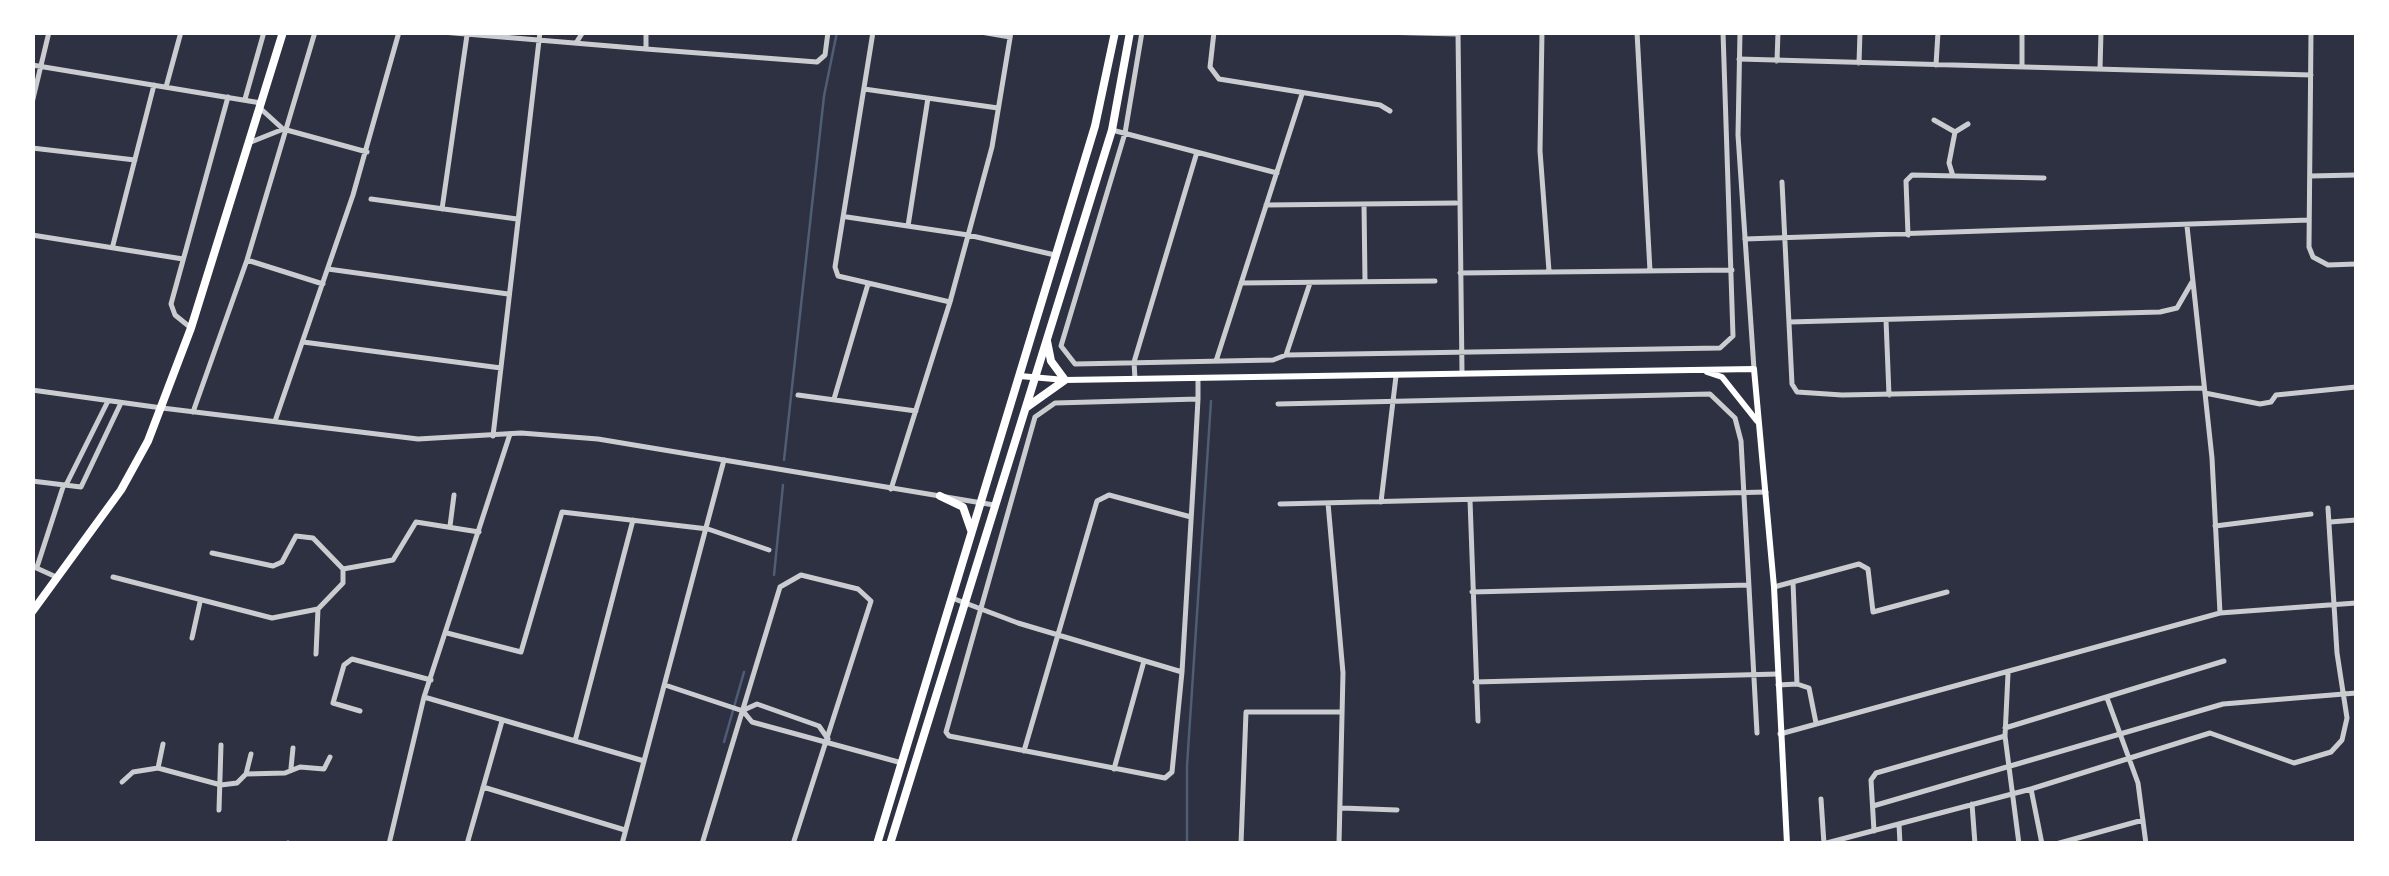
<!DOCTYPE html>
<style>
body{margin:0}
#map{position:relative;width:2389px;height:876px;overflow:hidden;background:#2d3142;font-family:"Zilla Slab",serif}
canvas{display:block}
.frame{position:absolute;inset:0;border:35px solid #fff;pointer-events:none}
</style>
<div id="map">
<canvas width="2389" height="876"></canvas>
<div class="frame"></div>
</div>
<script>
const context = document.querySelector('canvas').getContext('2d');
context.lineJoin = 'round';
const poly = rows => new Path2D(rows.map(r => 'M' + r).join(''));
function trace(path, color, width, dash) { context.strokeStyle = color; context.lineWidth = width; context.lineCap = dash ? 'butt' : 'round'; context.setLineDash(dash || []); context.stroke(path); }
trace(poly([
 [784,460,824,96,837,32],
 [774,575,783,485],
 [724,742,744,672],
 [1187,844,1187,766,1211,401]
]), '#4f5d75', 2.5);
trace(poly([
 [442,32,646,49],
 [646,32,646,49,817,62,825,55,828,32],
 [873,32,835,267,838,276,950,302],
 [981,32,1010,37],
 [1142,32,1125,133,1061,346,1075,364,1273,360,1286,355,1720,348,1733,336,1723,32],
 [1214,32,1210,67,1219,79,1380,105,1390,111],
 [1380,32,1457,34],
 [1458,32,1462,372],
 [1542,32,1540,151,1549,271],
 [1637,32,1650,271],
 [2311,32,2309,247,2313,257,2328,265,2356,264],
 [576,43,583,32],
 [1739,59,2311,75],
 [1777,61,1778,32],
 [1859,63,1860,32],
 [32,65,261,103],
 [1936,65,1938,32],
 [2022,67,2022,32],
 [2100,69,2101,32],
 [166,87,181,32],
 [864,89,998,108],
 [245,99,264,32],
 [32,103,49,32],
 [261,109,283,129,367,152],
 [1934,120,1955,132],
 [1112,130,1277,173],
 [251,142,281,130],
 [32,148,135,160],
 [1953,176,1949,163,1955,132,1968,124],
 [2310,176,2356,175],
 [1782,182,1792,384,1797,392,1842,395,2204,388],
 [371,199,517,219],
 [1364,204,1365,281],
 [1266,205,1456,203],
 [442,209,467,35],
 [847,217,968,235,1055,255],
 [908,226,928,98],
 [2187,226,2212,458,2220,613],
 [32,235,183,259],
 [1908,235,1906,181,1912,175,2044,178],
 [1745,239,2309,220],
 [113,245,154,85],
 [247,260,323,284],
 [328,269,508,294],
 [1460,273,1732,270],
 [1241,283,1435,281],
 [1886,320,1889,395],
 [1789,322,2160,312,2177,308,2192,282],
 [191,328,175,315,171,304,228,97],
 [303,342,501,368],
 [1286,355,1310,283],
 [1216,361,1302,94],
 [1198,378,1198,399,1195,454,1182,672,1172,772,1165,778,949,736,946,732,1035,417,1055,403,1198,399],
 [1135,379,1134,362,1197,152],
 [32,390,162,408],
 [2205,393,2260,404,2271,402,2276,395,2356,387],
 [798,395,916,411],
 [834,399,868,284],
 [1278,404,1710,394,1735,418,1741,441,1757,733],
 [193,412,247,260,315,32],
 [275,421,353,195,399,32],
 [493,436,540,32],
 [32,481,81,487,120,405],
 [66,485,107,403],
 [891,489,950,302,992,147,1011,32],
 [1470,500,1478,721],
 [1381,502,1396,376],
 [1328,503,1343,673,1339,844],
 [1280,504,1766,492],
 [2330,522,2356,520],
 [450,526,454,495],
 [2215,526,2311,514],
 [32,566,54,576],
 [37,567,63,487],
 [343,569,393,560,416,522,479,532],
 [113,577,272,618,318,609,343,583,343,569,313,538,296,536,282,562,273,566,212,553],
 [1793,582,1797,684,1809,688,1816,723],
 [1774,587,1859,564,1868,569,1873,612,1947,592],
 [1472,592,1749,585],
 [952,598,1018,623,1182,672],
 [447,633,521,652,562,512,708,529,769,550],
 [192,638,200,602],
 [316,654,318,609],
 [2008,674,2005,736,2019,844],
 [1475,682,1778,674],
 [665,685,743,711,752,722,902,763],
 [1778,685,1797,684],
 [424,697,644,761],
 [2107,698,2138,783,2146,844],
 [746,709,757,704,819,726,828,739],
 [360,711,333,703,344,665,352,659,431,680],
 [2005,728,2224,661],
 [1780,734,2220,613,2356,603],
 [575,741,633,520],
 [1024,751,1097,501,1109,495,1191,517],
 [158,768,163,744],
 [291,768,293,748],
 [1114,769,1144,661],
 [246,774,251,754],
 [122,782,133,772,158,768,221,785,237,783,246,774,285,773,300,767,324,769,330,757],
 [483,787,625,830],
 [2031,789,2042,844],
 [1821,799,1824,844],
 [1972,804,1975,844],
 [1873,806,2223,704,2356,693],
 [1342,808,1397,810],
 [219,810,221,745],
 [1899,824,1900,844],
 [1874,831,1871,780,1876,773,2005,736],
 [288,844,288,843],
 [389,844,424,697,510,434],
 [467,844,502,721],
 [622,844,724,460],
 [702,844,780,587,801,575,858,589,871,601,793,844],
 [1241,844,1246,712,1341,712],
 [1823,844,2031,789,2210,733,2294,763,2331,752,2342,740,2347,718,2337,653,2328,508],
 [2056,844,2143,820]
]), '#caccd0', 5);
trace(poly([
 [1740,32,1738,135,1754,369],
 [162,408,418,439,521,433,598,439,994,505]
]), '#caccd0', 5);
trace(poly([
 [1707,372,1722,377,1757,421],
 [1020,376,1065,380,1754,369,1774,587,1787,844]
]), '#fff', 6);
trace(poly([
 [1027,407,1065,380,1051,361,1047,341],
 [940,496,963,507,971,530],
 [32,612,121,490,148,441,191,328,283,32],
 [877,844,1095,126,1115,32],
 [890,844,1112,130,1130,32]
]), '#fff', 8);
</script>
